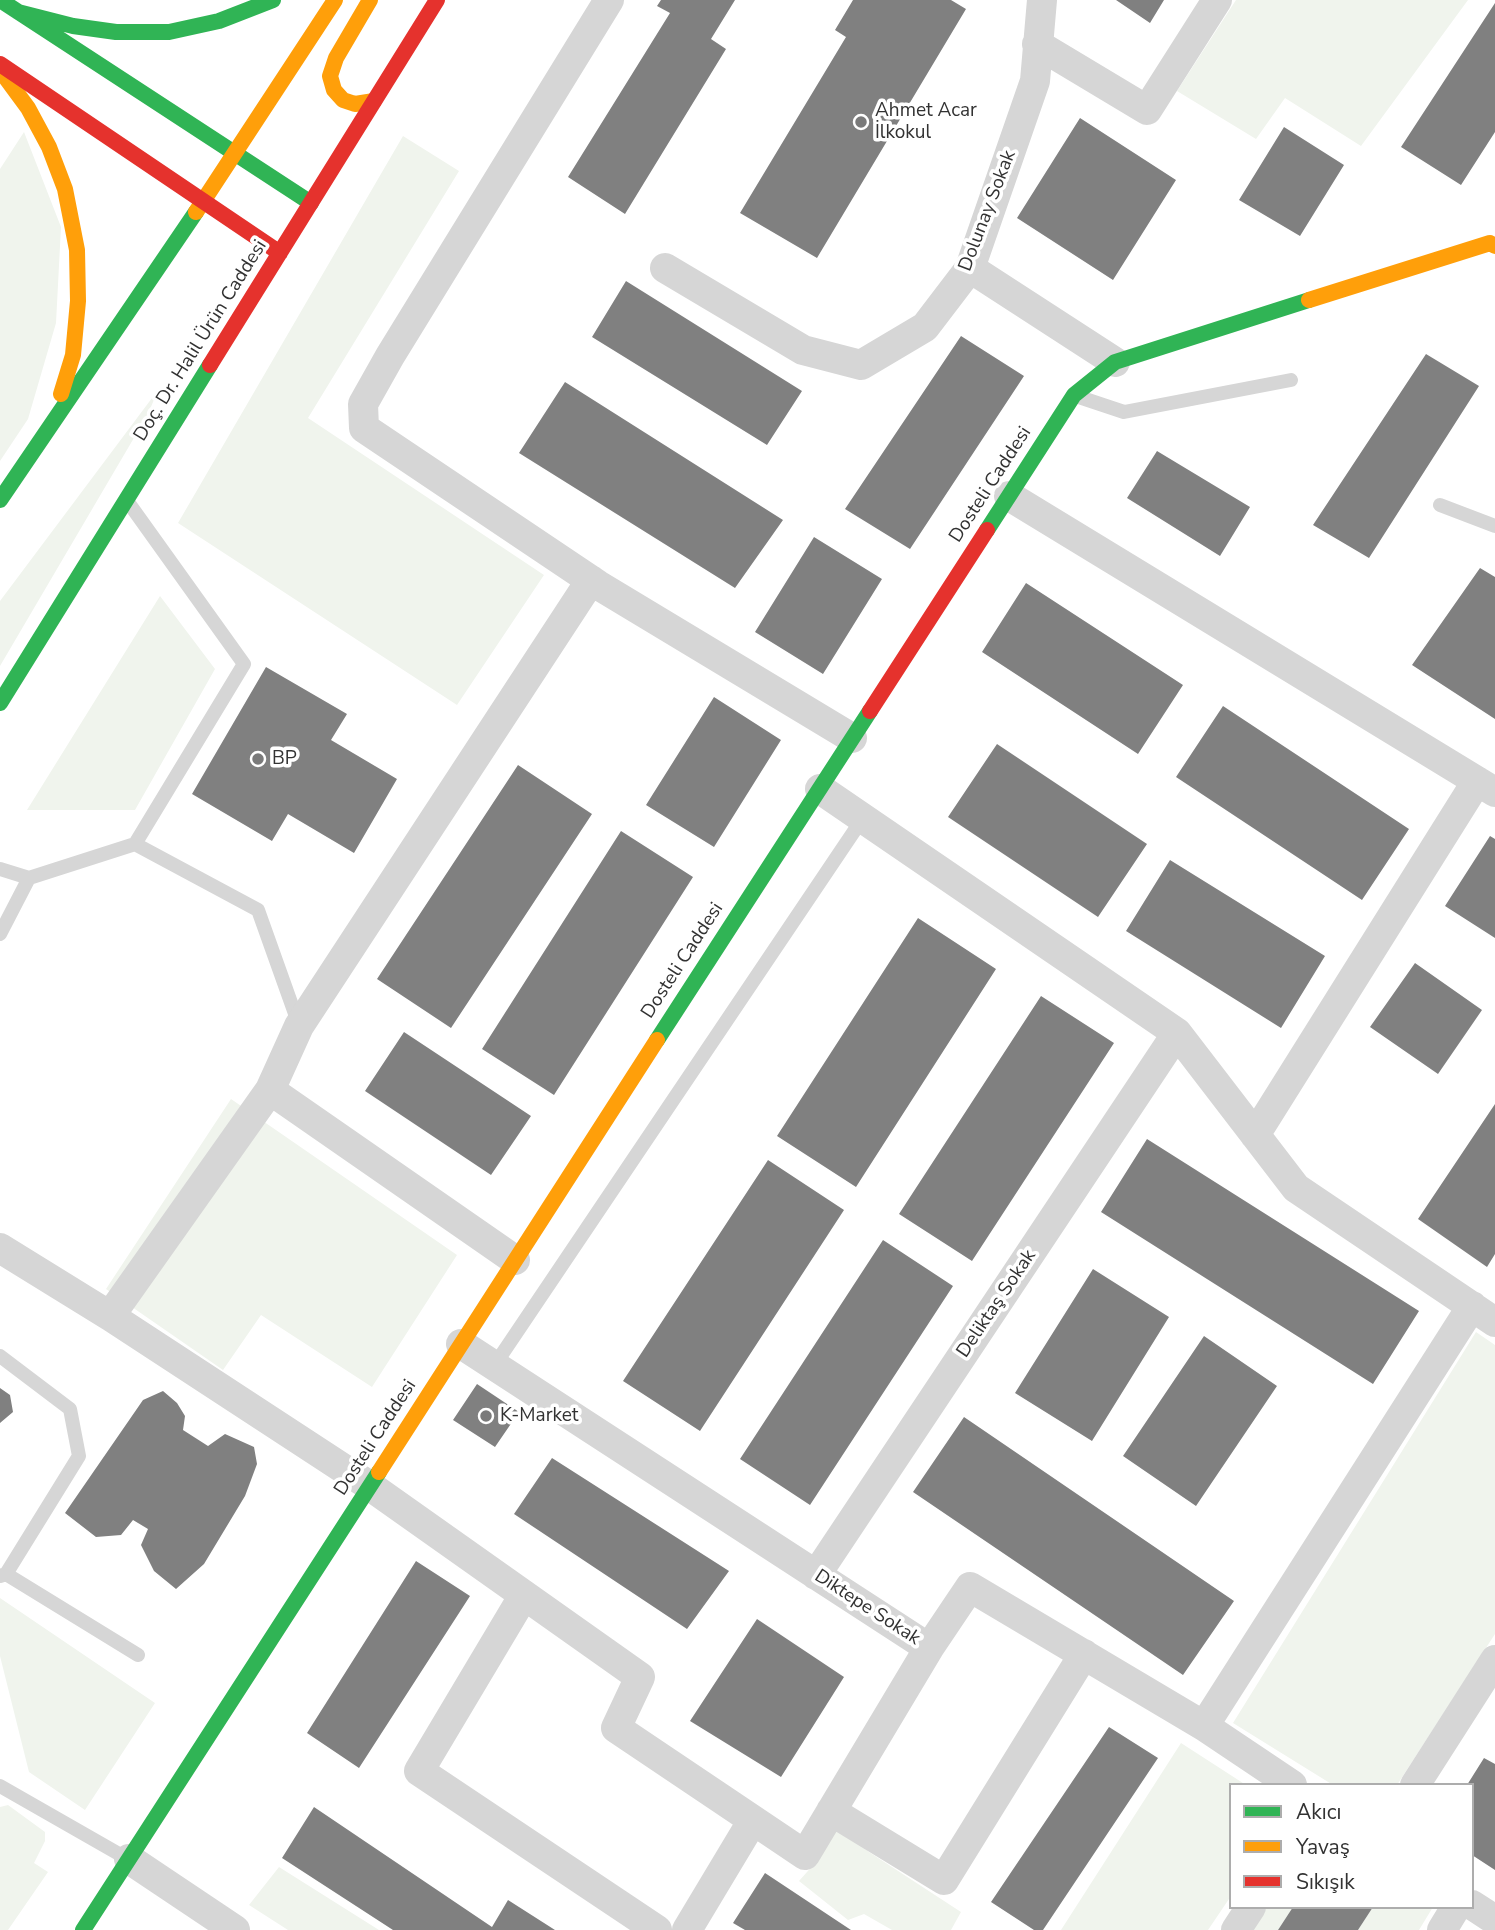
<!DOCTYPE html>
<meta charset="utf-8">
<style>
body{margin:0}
#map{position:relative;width:1495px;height:1930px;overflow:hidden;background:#fff;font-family:"Nunito Sans",sans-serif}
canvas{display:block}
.legend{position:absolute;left:1229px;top:1783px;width:245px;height:126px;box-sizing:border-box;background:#fff;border:2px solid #adadad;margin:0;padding:9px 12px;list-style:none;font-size:21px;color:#323232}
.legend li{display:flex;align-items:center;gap:14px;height:35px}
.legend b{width:35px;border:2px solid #adadad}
</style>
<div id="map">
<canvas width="1495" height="1930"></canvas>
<ul class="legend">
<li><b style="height:9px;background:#30b455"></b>Akıcı</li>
<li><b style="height:9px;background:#ff9f0a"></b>Yavaş</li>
<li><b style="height:9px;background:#e5322d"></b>Sıkışık</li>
</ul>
</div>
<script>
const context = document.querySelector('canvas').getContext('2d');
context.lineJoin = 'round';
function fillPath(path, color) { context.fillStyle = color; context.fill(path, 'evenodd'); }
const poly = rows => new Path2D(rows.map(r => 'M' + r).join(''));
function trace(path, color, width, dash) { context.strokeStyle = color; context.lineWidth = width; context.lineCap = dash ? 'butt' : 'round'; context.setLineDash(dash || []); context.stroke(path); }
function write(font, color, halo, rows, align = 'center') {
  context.font = font + ' "Nunito Sans",sans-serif'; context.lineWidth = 7; context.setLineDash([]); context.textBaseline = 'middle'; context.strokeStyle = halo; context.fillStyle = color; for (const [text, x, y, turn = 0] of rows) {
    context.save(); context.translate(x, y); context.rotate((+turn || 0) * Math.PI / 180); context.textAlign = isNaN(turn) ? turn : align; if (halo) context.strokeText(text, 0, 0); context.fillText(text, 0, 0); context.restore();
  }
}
fillPath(poly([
 [1236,0,1468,0,1361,146,1285,98,1256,139,1177,91],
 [24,132,61,227,56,323,28,419,0,461,0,169],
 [403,136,459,171,308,418,544,575,457,705,178,523],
 [158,390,148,414,0,666,0,601],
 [160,596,215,669,135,810,27,810],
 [231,1099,457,1255,372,1387,261,1315,223,1370,106,1289],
 [1476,1332,1495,1345,1495,1634,1397,1785,1333,1785,1233,1723],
 [0,1598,155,1703,85,1810,29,1772,0,1656],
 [1181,1743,1246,1785,1231,1785,1231,1896,1208,1930,1061,1930],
 [8,1805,45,1832,45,1841,34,1863,48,1872,8,1930,0,1930,0,1807],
 [836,1825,869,1852,961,1912,951,1930,892,1930,864,1914,848,1920,799,1881,815,1863],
 [279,1867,379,1930,288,1930,249,1905],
 [1261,1907,1293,1907,1278,1930,1245,1930],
 [1373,1907,1433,1907,1419,1930,1358,1930]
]), '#f0f4ed');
fillPath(poly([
 [661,0,735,0,711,39,726,49,625,214,568,177,670,13,657,6],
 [853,0,951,0,966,9,817,258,740,213,846,37,835,30],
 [1116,0,1164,0,1150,23],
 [1495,3,1495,132,1461,185,1401,147],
 [1080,118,1176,180,1113,280,1017,218],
 [1284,127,1344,165,1300,236,1239,200],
 [626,281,802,391,767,445,592,337],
 [961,336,1024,376,910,549,845,509],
 [1426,354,1479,386,1369,558,1313,525],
 [565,382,783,520,735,588,519,453],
 [1157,451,1250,507,1220,556,1127,498],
 [814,537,882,579,823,674,755,632],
 [1480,568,1495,577,1495,719,1412,665],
 [1026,583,1183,685,1138,754,982,652],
 [266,667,347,714,331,740,397,779,354,853,288,814,272,841,192,794],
 [714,697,781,740,714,847,646,805],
 [1223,706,1409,829,1362,900,1176,777],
 [997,744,1147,844,1098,917,948,817],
 [518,765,592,814,451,1028,377,979],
 [621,831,693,877,554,1095,482,1049],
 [1490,836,1495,839,1495,938,1445,906],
 [1170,860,1325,956,1281,1028,1126,931],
 [918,918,996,969,856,1187,777,1136],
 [1415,963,1482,1010,1438,1074,1370,1027],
 [1041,996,1114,1043,972,1261,899,1214],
 [404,1032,531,1116,491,1175,365,1091],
 [1495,1104,1495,1254,1487,1267,1418,1219],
 [1147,1139,1419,1311,1373,1384,1101,1212],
 [768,1160,844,1210,700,1431,623,1381],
 [883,1240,953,1286,810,1505,740,1459],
 [1093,1269,1169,1317,1092,1441,1015,1393],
 [1204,1336,1277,1386,1196,1506,1123,1456],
 [477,1384,519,1412,495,1447,453,1420],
 [0,1388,10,1395,13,1412,0,1423],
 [163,1391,177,1403,185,1416,183,1430,208,1446,225,1434,254,1447,257,1464,245,1496,204,1564,176,1589,154,1571,141,1545,148,1529,133,1520,121,1535,96,1537,65,1513,143,1400],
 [964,1417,1234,1601,1183,1675,913,1492],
 [552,1458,729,1571,687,1629,514,1514],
 [416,1561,470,1596,359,1768,307,1733],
 [757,1619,844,1677,781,1777,690,1721],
 [1109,1727,1158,1758,1043,1930,1034,1930,991,1902],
 [1484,1758,1495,1764,1495,1870,1472,1855,1472,1785,1467,1785],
 [314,1807,492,1927,508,1900,555,1930,393,1930,282,1858],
 [765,1873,851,1930,745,1930,733,1923],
 [1293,1907,1373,1907,1358,1930,1278,1930]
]), '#808080');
trace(poly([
 [1079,397,1124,412,1291,380],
 [1440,505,1495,526],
 [135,844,258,910,299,1025],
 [0,869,29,878,135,844,244,664,128,502],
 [0,934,29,878],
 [0,1356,70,1409,79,1456,6,1574,0,1576],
 [494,1366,863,818],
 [6,1574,138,1655],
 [0,1786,126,1858]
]), '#d6d6d6', 14);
trace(poly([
 [609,0,390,356,363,404,364,428,598,585,852,738],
 [1037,44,1147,110,1217,0],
 [665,268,803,350,861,365,925,327,970,268,1035,81,1042,0],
 [970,268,1115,362],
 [1009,496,1495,792],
 [820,789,1177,1033,1296,1188,1495,1322],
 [1255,1135,1477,781],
 [0,1248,110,1316,370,1486,640,1677,616,1728,805,1855,929,1648],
 [515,1260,270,1090,299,1026,591,580],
 [110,1316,270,1090],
 [461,1344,929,1648,970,1587,1204,1726,1292,1785],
 [816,1575,1177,1033],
 [524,1595,419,1771,657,1930],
 [1204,1726,1472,1306],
 [1415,1785,1495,1660],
 [831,1811,944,1880,1084,1654],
 [129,1859,235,1930],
 [1472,1905,1495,1920],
 [687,1930,753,1820],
 [1236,1930,1251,1907],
 [1442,1930,1456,1907]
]), '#d6d6d6', 30);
trace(poly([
 [0,0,311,203],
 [18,12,73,26,116,32,169,32,219,21,273,0],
 [0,500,196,212],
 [987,530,1074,395,1115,362,1309,300],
 [0,703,210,365],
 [657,1040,870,711],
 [83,1930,379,1472]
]), '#30b455', 16);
trace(poly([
 [370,0,336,58,330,76,334,90,343,100,355,104,374,101],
 [0,70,28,108,49,147,65,189,77,250,78,301,73,355,61,394],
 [196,212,335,0],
 [1309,300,1490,243,1495,246],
 [379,1472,657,1040]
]), '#ff9f0a', 16);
trace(poly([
 [0,64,280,253],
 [210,365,437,0],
 [870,711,987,530]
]), '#e5322d', 16);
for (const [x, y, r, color] of [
 [861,122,7,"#7a7a7a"],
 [258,759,7,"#7a7a7a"],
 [486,1416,7,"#7a7a7a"]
]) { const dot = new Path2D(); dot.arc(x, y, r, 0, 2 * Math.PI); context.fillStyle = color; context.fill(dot); trace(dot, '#fff', 2.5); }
write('19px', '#323232', '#fff', [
 ["Ahmet Acar",875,111],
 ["İlkokul",875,133],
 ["BP",272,759],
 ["K-Market",500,1416]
], 'left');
write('19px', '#323232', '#fff', [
 ["Dolunay Sokak",988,211,-69],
 ["Doç. Dr. Halil Ürün Caddesi",201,341,-58],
 ["Dosteli Caddesi",991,485,-57],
 ["Dosteli Caddesi",683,961,-57],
 ["Deliktaş Sokak",997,1304,-56],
 ["Dosteli Caddesi",376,1438,-57],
 ["Diktepe Sokak",867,1608,33]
]);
</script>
